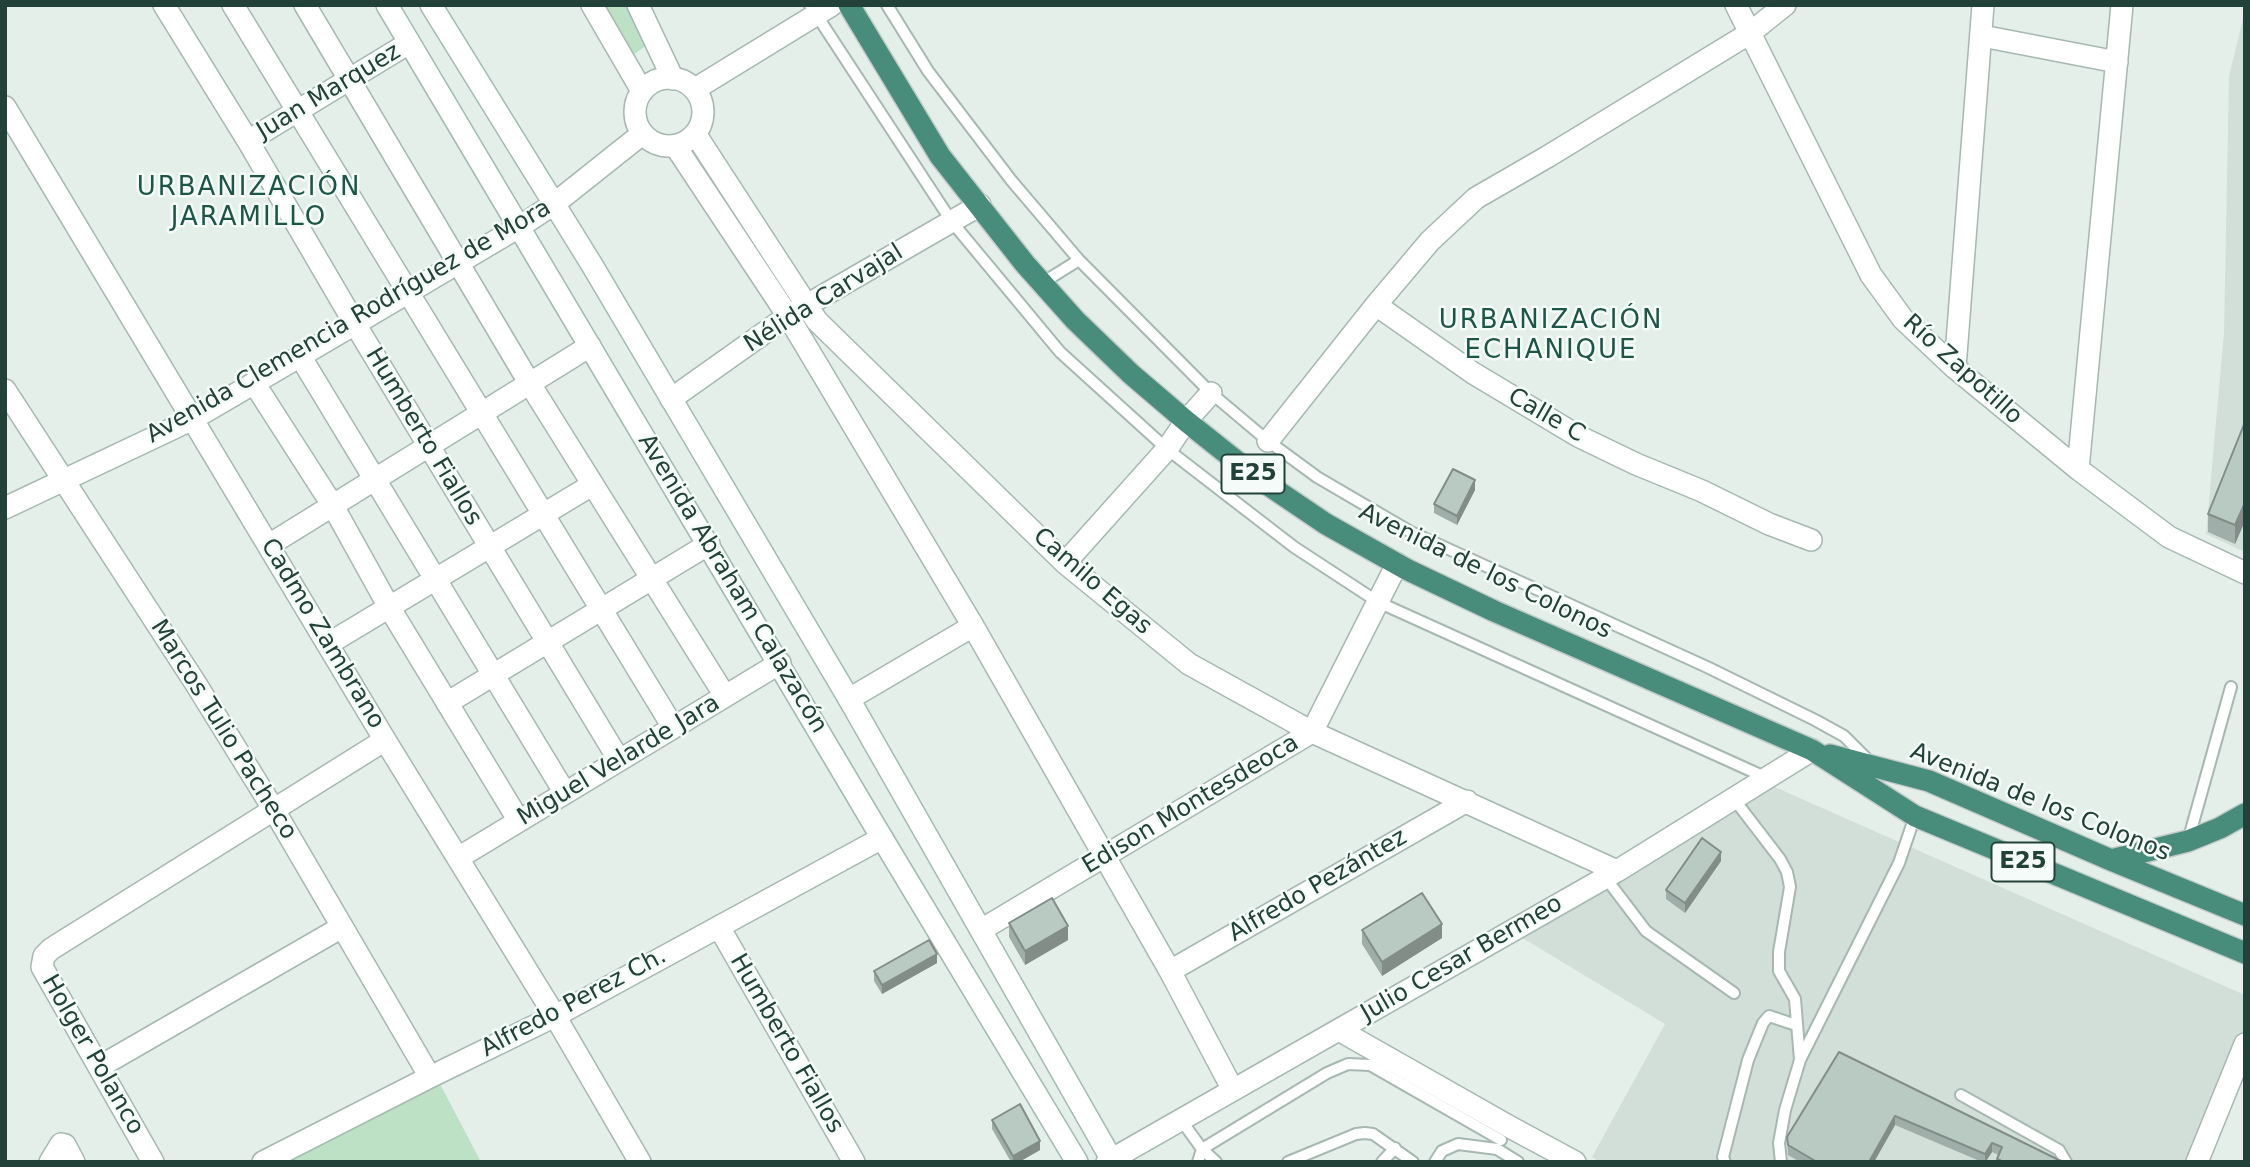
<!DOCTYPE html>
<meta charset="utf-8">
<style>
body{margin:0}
#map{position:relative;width:2250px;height:1167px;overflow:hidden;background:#e4efea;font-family:"DejaVu Sans",sans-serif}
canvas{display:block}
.frame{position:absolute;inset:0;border:7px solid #224239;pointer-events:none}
</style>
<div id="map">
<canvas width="2250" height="1167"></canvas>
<div class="frame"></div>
</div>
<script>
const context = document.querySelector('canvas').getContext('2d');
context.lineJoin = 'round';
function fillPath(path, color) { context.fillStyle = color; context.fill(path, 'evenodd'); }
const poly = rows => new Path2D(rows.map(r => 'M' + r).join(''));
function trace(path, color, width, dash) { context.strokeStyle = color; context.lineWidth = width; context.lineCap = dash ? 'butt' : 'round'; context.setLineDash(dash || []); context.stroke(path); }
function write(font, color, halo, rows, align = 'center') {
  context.font = font + ' "DejaVu Sans",sans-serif'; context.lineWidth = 5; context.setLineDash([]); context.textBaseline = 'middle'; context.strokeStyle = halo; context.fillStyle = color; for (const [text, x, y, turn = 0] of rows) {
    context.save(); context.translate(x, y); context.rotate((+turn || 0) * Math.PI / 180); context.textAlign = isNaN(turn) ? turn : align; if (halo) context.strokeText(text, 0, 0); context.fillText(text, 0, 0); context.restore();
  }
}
fillPath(poly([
 [2245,11,2245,552,2206,534,2224,332,2229,76],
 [1768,784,2245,995,2245,1032,2186,1162,1600,1162,1592,1157,1665,1024,1511,931]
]), '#d2dfd9');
fillPath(poly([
 [604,5,628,5,647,45,633,55],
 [440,1084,481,1162,285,1162]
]), '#bce1c5');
const service = poly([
 [810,5,952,222,1060,352,1167,449,1294,547,1378,602,1767,778],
 [887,5,928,71,1011,180,1079,260,1211,393,1268,441,1317,477,1411,532,1707,667,1815,720,1844,736,1870,762],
 [1042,283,1079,260],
 [1734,799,1780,859,1787,872,1790,887,1779,952,1779,971,1795,999,1800,1060],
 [2188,841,2231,687],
 [1605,877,1646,931,1734,993],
 [1961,1095,2059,1150,2066,1162],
 [1181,1120,1202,1149,1216,1162],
 [1198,1162,1202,1149,1327,1073,1348,1064,1370,1065,1501,1140],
 [1288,1162,1356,1134,1365,1133,1373,1134,1413,1162],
 [1382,1162,1395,1148],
 [1435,1162,1442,1151,1458,1144,1497,1149,1518,1162],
 [1725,1162,1723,1157,1748,1060,1763,1023,1769,1016,1796,1025],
 [1781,1162,1779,1143,1785,1110,1800,1060,1899,863,1915,816]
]);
const minor = poly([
 [164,5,248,141,355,324,619,760],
 [233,5,673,727],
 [305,5,530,384,725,696],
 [592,5,642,91],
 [638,5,673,79],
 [1736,5,1871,275,1903,319,1955,368,2078,469,2169,537,2245,573],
 [1982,36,2117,62],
 [5,107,385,740,555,1016,640,1162],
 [696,135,817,321,1065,563,1189,664,1312,732,1617,871],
 [248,141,409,43],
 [676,147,788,316,973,626,1170,971,1233,1090],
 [1376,305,1430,241,1476,198,1547,157,1750,33,1785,5],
 [300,356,565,793],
 [1955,368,1983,5],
 [254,383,333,506,389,607,519,821],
 [5,390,196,684,274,810,430,1077],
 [671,399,788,316,980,205],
 [1268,441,1376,305,1473,373,1578,436,1636,464,1702,491,1769,524,1811,540],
 [2078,469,2122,5],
 [269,545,590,346],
 [1065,563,1167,449,1186,421,1211,393],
 [328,644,592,485],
 [849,699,973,626],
 [447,703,709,544],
 [458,858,780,663],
 [719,927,854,1162],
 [981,930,1312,732,1397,564],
 [1170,971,1467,801],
 [1339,1030,1510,1127,1575,1162],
 [99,1067,342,927],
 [50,1162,61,1144,65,1145,74,1162],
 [153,1162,42,967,44,956,51,949,385,740],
 [263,1162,430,1077,555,1016,882,838],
 [1107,1162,1617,871,1812,750]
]);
const tertiary = poly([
 '635 112a34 34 0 1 1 68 0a34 34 0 1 1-68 0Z',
 [695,89,832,5],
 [5,508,193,419,355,324,519,227,554,204,642,134],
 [2197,1162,2245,1044]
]);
const secondary = poly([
 [387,5,882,838,1077,1162],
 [431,5,592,265,849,699,1113,1162]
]);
const trunk = poly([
 [849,5,940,156,1025,264,1075,320,1131,374,1186,421,1255,476,1326,524,1406,569,1494,611,1812,750,1915,816,2245,953],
 [1830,755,1929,781,2111,860,2245,915],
 [2111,860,2188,841,2220,828,2245,814]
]);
trace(service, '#a6b8b1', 14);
trace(minor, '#a6b8b1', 24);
trace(tertiary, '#a6b8b1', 24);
trace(secondary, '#a2bbb2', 24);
trace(trunk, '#c1cac8', 24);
trace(service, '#fff', 10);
trace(minor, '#fff', 21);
trace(tertiary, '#fff', 21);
trace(secondary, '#fff', 21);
trace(trunk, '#488c7b', 21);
fillPath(poly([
 [2245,422,2245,524,2244,523,2235,544,2208,532,2208,514],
 [1475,490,1457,525,1434,513,1434,504],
 [1721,861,1685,913,1666,899,1666,890],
 [1009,923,1068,940,1025,965,1009,937],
 [1362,930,1442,938,1382,976,1362,944],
 [937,963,882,994,874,981,874,971],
 [1839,1052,2061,1162,1997,1162,1999,1155,1992,1152,1986,1162,1982,1162,1895,1125,1874,1162,1800,1162,1788,1155,1787,1137],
 [992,1120,1040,1150,1019,1162,1011,1162,992,1129]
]), '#9faea8');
fillPath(poly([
 [1475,480,1475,490,1457,525,1457,516],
 [2244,505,2244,523,2235,544,2235,525],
 [1721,852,1721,861,1685,913,1685,903],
 [1442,924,1442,938,1382,976,1382,962],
 [1068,926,1068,940,1025,965,1025,951],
 [937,954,937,963,882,994,882,985],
 [1895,1116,1895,1125,1874,1162,1869,1162],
 [1040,1141,1040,1150,1019,1162,1013,1162,1013,1156],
 [1992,1143,1992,1152,1985,1162,1985,1154]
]), '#828d88');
const building = poly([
 [2245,422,2245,505,2244,505,2235,525,2208,514,2245,422],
 [1453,469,1475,480,1457,516,1434,504,1453,469],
 [1702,838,1721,852,1685,903,1666,890,1702,838],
 [1422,893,1442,924,1382,962,1362,930,1422,893],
 [1052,898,1068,926,1025,951,1009,923,1052,898],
 [929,940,937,954,882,985,874,971,929,940],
 [1839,1052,2061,1161,2061,1162,2004,1162,1997,1159,2002,1147,1992,1143,1985,1154,1895,1116,1869,1162,1817,1162,1788,1145,1787,1137,1839,1052],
 [1020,1104,1040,1141,1013,1156,992,1120,1020,1104]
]);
fillPath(building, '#b9cac3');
trace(building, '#828d88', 2);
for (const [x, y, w] of [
 [1253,474,63],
 [2023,862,63]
]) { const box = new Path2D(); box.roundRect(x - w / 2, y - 19.5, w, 39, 5); context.fillStyle = '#f5fbf8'; context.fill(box); trace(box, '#224239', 2); }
write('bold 23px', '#224239', null, [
 ["E25",1253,474],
 ["E25",2023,862]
]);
write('24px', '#224239', '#f5fbf8', [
 ["Juan Marquez",329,92,-31],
 ["Nélida Carvajal",824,299,-32],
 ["Avenida Clemencia Rodríguez de Mora",349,322,-30],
 ["Río Zapotillo",1962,370,42],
 ["Calle C",1546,416,30],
 ["Humberto Fiallos",423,437,59],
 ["Avenida de los Colonos",1485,572,26],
 ["Camilo Egas",1092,582,41],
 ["Avenida Abraham Calazacón",732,584,59],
 ["Cadmo Zambrano",322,634,59],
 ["Marcos Tulio Pacheco",223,730,58],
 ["Miguel Velarde Jara",619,761,-31],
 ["Avenida de los Colonos",2040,803,22],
 ["Edison Montesdeoca",1191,805,-31],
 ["Alfredo Pezántez",1318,886,-30],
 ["Julio Cesar Bermeo",1462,959,-30],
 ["Alfredo Perez Ch.",574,1003,-28],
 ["Humberto Fiallos",786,1044,60],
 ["Holger Polanco",92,1055,60]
]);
context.letterSpacing = '2px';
write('26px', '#1c5647', '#f5fbf8', [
 ["URBANIZACIÓN",249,188],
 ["JARAMILLO",249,218],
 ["URBANIZACIÓN",1551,321],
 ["ECHANIQUE",1551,351]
]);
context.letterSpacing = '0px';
</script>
